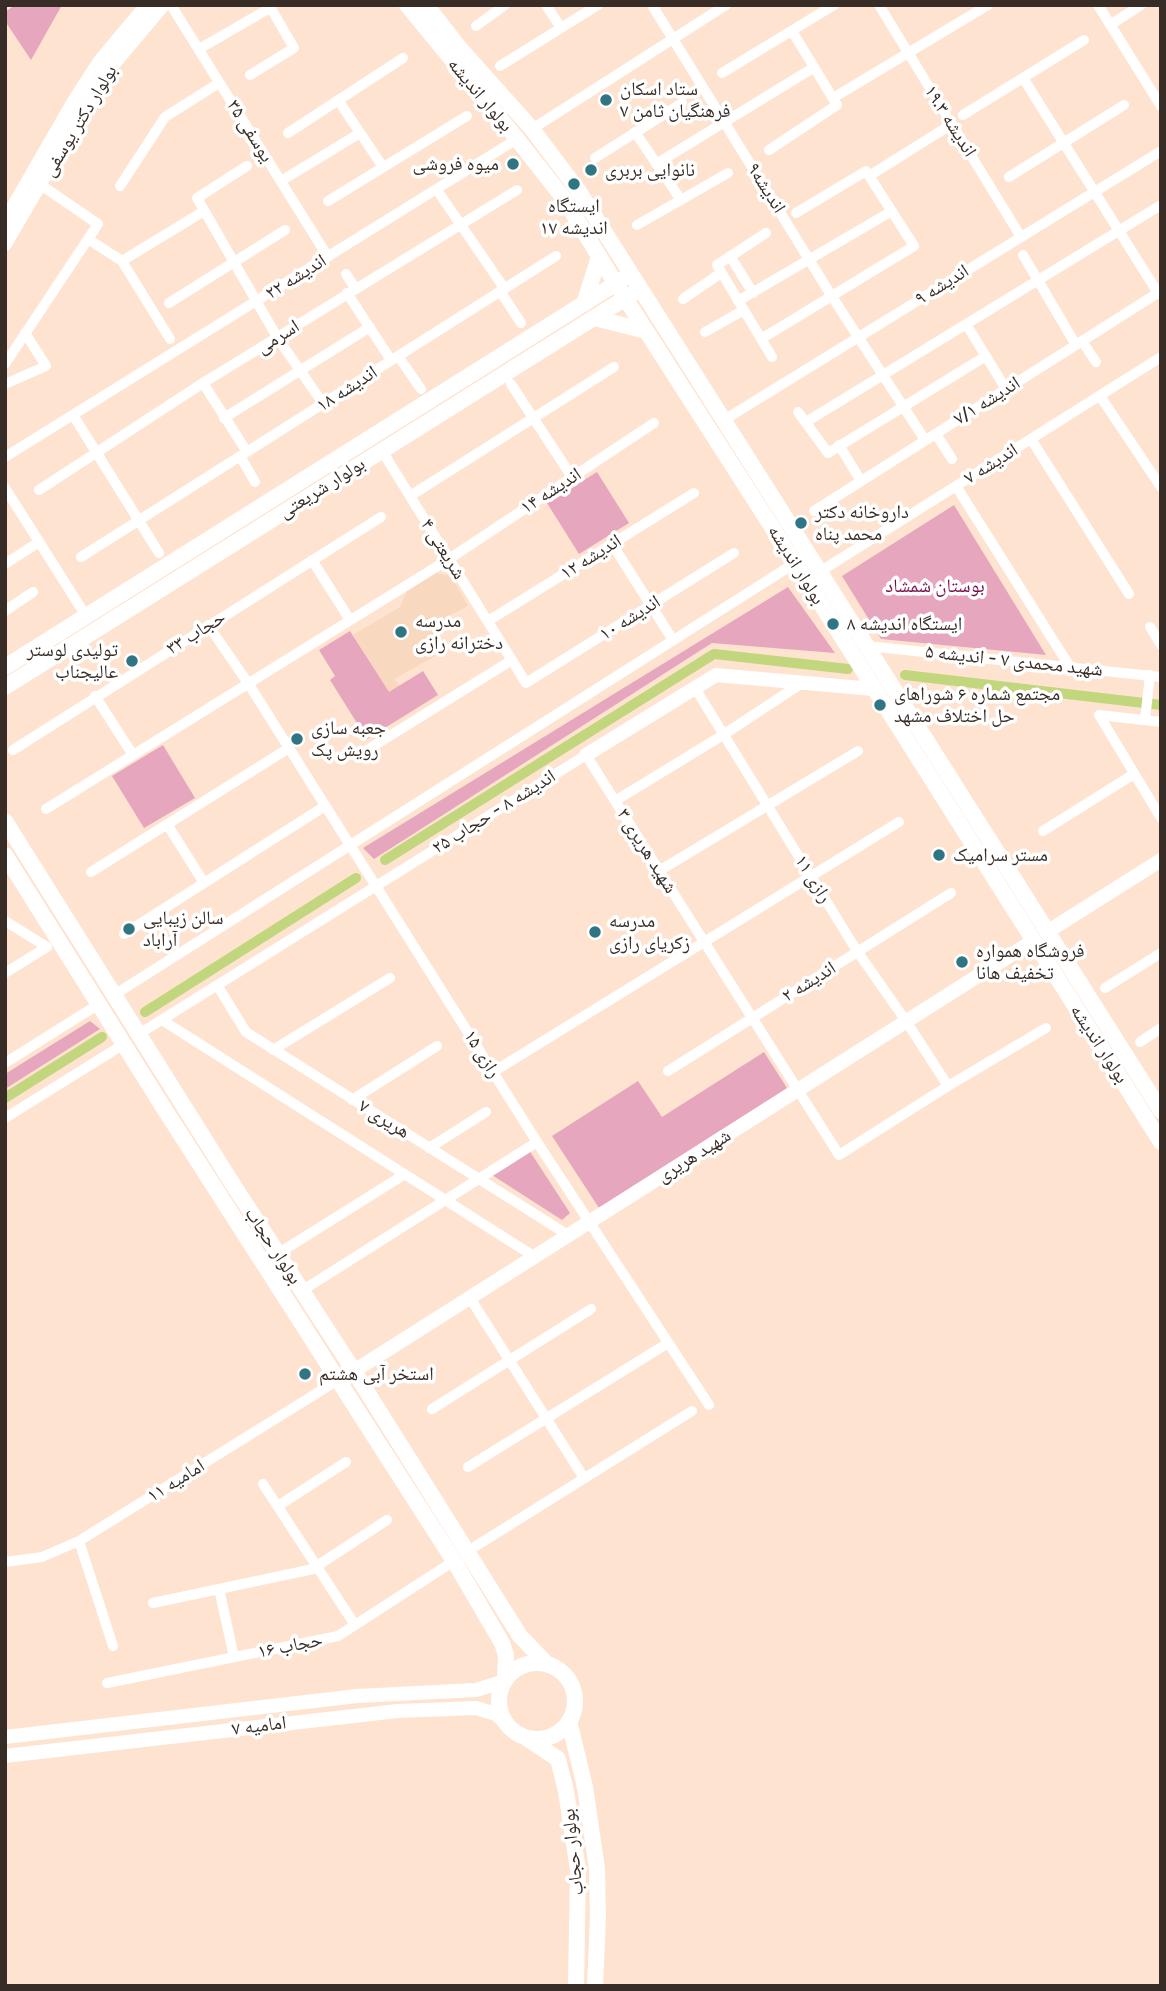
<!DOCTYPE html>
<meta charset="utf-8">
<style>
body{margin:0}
#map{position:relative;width:1166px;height:1991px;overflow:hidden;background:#fee3d0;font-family:Cabin,sans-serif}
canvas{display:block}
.frame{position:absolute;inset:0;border:7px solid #372d26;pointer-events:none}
</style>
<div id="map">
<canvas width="1166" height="1991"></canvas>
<div class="frame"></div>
</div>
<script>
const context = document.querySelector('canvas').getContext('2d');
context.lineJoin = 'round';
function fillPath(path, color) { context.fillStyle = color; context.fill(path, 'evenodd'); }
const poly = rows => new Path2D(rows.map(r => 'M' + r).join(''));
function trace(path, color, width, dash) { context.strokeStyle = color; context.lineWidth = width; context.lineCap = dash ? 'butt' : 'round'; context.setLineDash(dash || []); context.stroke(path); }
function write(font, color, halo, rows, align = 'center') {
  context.font = font + ' Cabin,"Noto Naskh Arabic",sans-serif'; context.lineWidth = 7; context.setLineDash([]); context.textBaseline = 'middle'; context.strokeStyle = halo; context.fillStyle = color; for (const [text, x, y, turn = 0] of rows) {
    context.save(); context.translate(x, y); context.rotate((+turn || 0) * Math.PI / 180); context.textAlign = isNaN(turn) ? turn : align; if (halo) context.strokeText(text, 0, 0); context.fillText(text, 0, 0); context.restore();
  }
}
fillPath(poly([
 [436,573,451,576,468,606,444,618,449,628,426,641,435,656,394,679,400,686,389,693,353,635,400,607,407,591]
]), '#f9d8c0');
fillPath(poly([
 [15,5,62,5,31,60,5,21,5,12],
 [597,472,629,523,579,554,547,503],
 [954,505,1046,655,881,639,842,576],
 [788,587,835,653,712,643,374,859,363,848],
 [350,631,389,692,423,671,438,695,367,739,330,680,335,676,319,650],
 [163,745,195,798,144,828,112,776],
 [90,1021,100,1029,5,1089,5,1074],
 [764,1052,787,1088,599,1208,552,1136,638,1081,662,1117],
 [529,1150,570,1213,562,1220,492,1175]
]), '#e5a6be');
trace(poly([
 [905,675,1161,705],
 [385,860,714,654,848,669],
 [145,1012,356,878],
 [5,1098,102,1037]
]), '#c2d67d', 10);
trace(poly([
 [171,5,328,257],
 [546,5,561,28],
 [652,5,831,295,925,440],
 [879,5,1021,237],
 [1098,5,1161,106],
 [1110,25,1141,5],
 [476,26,505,5],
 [199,49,270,8],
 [500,66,598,5],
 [722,73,834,5],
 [250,75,294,48,269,5],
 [1023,78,1158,293],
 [833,98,988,5],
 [338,100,383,167],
 [963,115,1084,40],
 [532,129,726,5],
 [635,132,681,200],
 [288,133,403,58],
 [769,150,837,105,792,31],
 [595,158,682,103],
 [656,164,813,68],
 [247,166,197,198,277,337,324,405],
 [869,176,952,124],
 [1009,177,1124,105],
 [281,181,360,133],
 [120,186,165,117,219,83],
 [437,190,504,288],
 [328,201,467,116],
 [637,225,728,173],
 [766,233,717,265,772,357],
 [88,239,122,261,170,339],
 [1023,255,1076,345],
 [730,256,753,293],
 [122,261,204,211],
 [346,274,355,288],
 [500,291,521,323],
 [347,293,391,360],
 [683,299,721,273],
 [738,301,892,211],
 [169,303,285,230],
 [966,324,1006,389],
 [705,332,744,310],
 [761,339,914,246,866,171,796,213],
 [1082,341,1096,362],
 [398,356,421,389],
 [5,364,98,224,41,185],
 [203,383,247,452],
 [5,384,46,366,25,333],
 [511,384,572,477],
 [1100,396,1161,487],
 [798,412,828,453,986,356],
 [73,415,159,553],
 [224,418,370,327],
 [724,420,1161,151],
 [806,422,1161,205],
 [936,434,952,459],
 [1031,439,1129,594],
 [839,445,861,481],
 [382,451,526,683,734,553],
 [240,456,255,482],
 [5,457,517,139],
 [956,486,1070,667],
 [5,488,86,616],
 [39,490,203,383,517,190],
 [410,496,614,367],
 [814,511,1161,291],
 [612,544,673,640],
 [81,557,556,256],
 [312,560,350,620],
 [5,564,39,542],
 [821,571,1161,357],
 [5,611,33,592],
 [488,621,694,493],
 [208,625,248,683,537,1142,709,1405],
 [1150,627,1161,645],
 [867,646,1161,677],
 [695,688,857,951,906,1021,948,1086],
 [95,696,133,755],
 [1099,715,1161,818],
 [1099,715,1161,722],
 [1145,720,1150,675],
 [13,750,381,517],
 [359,755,512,660],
 [615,801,723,735,802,683],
 [46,809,449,559,654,423],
 [167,824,204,883],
 [1043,831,1134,774],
 [659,871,858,751],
 [91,872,289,748],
 [5,921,47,947,5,973],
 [124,934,325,806],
 [217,985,246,1032,568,1235],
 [1105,988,1161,953],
 [114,995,795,563],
 [162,1020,535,1257],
 [139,1034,586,755,839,1155,948,1086,1046,1028],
 [1140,1042,1161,1028],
 [273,1050,390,978],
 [5,1063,99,1004],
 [668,1071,951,893],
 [493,1072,899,822],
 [352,1100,437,1046],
 [5,1118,124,1044],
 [429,1148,486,1112],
 [279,1253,405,1174],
 [303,1290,537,1142],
 [470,1298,584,1478],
 [432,1409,591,1309],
 [468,1467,668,1343],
 [263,1484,355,1625],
 [278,1506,346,1462],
 [79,1541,113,1646],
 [476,1546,692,1411],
 [5,1562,42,1557,79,1541,338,1380],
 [317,1566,387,1520],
 [219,1589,234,1657],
 [153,1603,318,1568],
 [107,1683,338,1636,454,1561]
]), '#fff', 10);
trace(poly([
 [5,221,73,103,100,61,147,5],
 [5,244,84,109,110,68,163,5],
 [586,755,716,675,873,689],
 [1047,932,1161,860],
 [354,1371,1033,941],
 [5,1737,357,1696,476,1690,505,1681],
 [5,1756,397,1711,476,1708,496,1714,509,1726]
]), '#fff', 14);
trace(poly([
 [407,5,517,139,565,200,611,276,795,563,1161,1142],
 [426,5,458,46,532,129,578,190,1161,1111],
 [584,304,599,257],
 [595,318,646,331],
 [5,667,623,279],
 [5,687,632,294],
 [5,821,232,1183,354,1371,520,1636,548,1665],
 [5,855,165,1110,454,1561,502,1643,506,1655,505,1681],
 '499 1701a38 38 0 1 1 76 0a38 38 0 1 1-76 0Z',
 [569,1721,585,1787,597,1869,598,1917,595,1986],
 [525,1737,558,1759,566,1791,578,1870,576,1986]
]), '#fff', 16);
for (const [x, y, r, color] of [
 [606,100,7,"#307583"],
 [513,164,7,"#307583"],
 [591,170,7,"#307583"],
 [574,184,7,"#307583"],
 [801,523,7,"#307583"],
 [833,624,7,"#307583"],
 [401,632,7,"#307583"],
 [132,661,7,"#307583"],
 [880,705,7,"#307583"],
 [297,739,7,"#307583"],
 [939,855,7,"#307583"],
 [129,929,7,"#307583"],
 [595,932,7,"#307583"],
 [962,962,7,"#307583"],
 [305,1374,7,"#307583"]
]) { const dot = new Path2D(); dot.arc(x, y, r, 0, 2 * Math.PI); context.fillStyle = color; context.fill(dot); trace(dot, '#fff', 2.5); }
write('19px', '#372d26', '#fff', [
 ["ستاد اسکان",620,89],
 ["فرهنگیان ثامن ۷",620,111],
 ["میوه فروشی",499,164,"right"],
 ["نانوایی بربری",605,170],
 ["ایستگاه",574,206,"center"],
 ["اندیشه ۱۷",574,228,"center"],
 ["داروخانه دکتر",815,512],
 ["محمد پناه",815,534],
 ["مدرسه",415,621],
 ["دخترانه رازی",415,643],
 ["ایستگاه اندیشه ۸",847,624],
 ["تولیدی لوستر",118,650,"right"],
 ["عالیجناب",118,672,"right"],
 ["مجتمع شماره ۶ شوراهای",894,694],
 ["حل اختلاف مشهد",894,716],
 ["جعبه سازی",311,728],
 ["رویش پک",311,750],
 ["مستر سرامیک",953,855],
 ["سالن زیبایی",143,918],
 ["آراباد",143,940],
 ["مدرسه",609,921],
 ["زکریای رازی",609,943],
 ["فروشگاه همواره",976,951],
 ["تخفیف هانا",976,973],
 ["استخر آبی هشتم",319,1374]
], 'left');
write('19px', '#372d26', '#fff', [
 ["بولوار اندیشه",480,95,50],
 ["بولوار دکتر یوسفی",80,121,-59],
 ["اندیشه ۱۹.۳",950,121,58],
 ["یوسفی ۳۵",250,131,58],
 ["اندیشه۹",766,188,58],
 ["اندیشه ۲۲",296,277,-32],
 ["اندیشه ۹",942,285,-32],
 ["اسرمی",278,337,-32],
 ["اندیشه ۱۸",347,389,-33],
 ["اندیشه ۷/۱",987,401,-32],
 ["اندیشه ۷",991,464,-32],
 ["بولوار شریعتی",322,488,-32],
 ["اندیشه ۱۴",551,491,-33],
 ["شریعتی ۴",443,549,58],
 ["اندیشه ۱۲",591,557,-32],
 ["بولوار اندیشه",796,565,58],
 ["اندیشه ۱۰",630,618,-32],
 ["حجاب ۳۳",196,633,-32],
 ["شهید محمدی ۷ - اندیشه ۵",1014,661,6],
 ["اندیشه ۸ - حجاب ۲۵",494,812,-32],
 ["شهید هریری ۳",647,851,58],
 ["رازی ۱۱",813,879,58],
 ["اندیشه ۲",809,982,-32],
 ["بولوار اندیشه",1099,1044,57],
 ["رازی ۱۵",482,1054,58],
 ["هریری ۷",384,1119,32],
 ["شهید هریری",694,1156,-32],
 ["بولوار حجاب",273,1246,57],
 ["امامیه ۱۱",176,1481,-32],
 ["حجاب ۱۶",290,1646,-11],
 ["امامیه ۷",259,1726,-7],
 ["بولوار حجاب",573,1852,-96]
]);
write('19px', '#770b46', '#fff', [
 ["بوستان شمشاد",935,586]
]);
</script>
